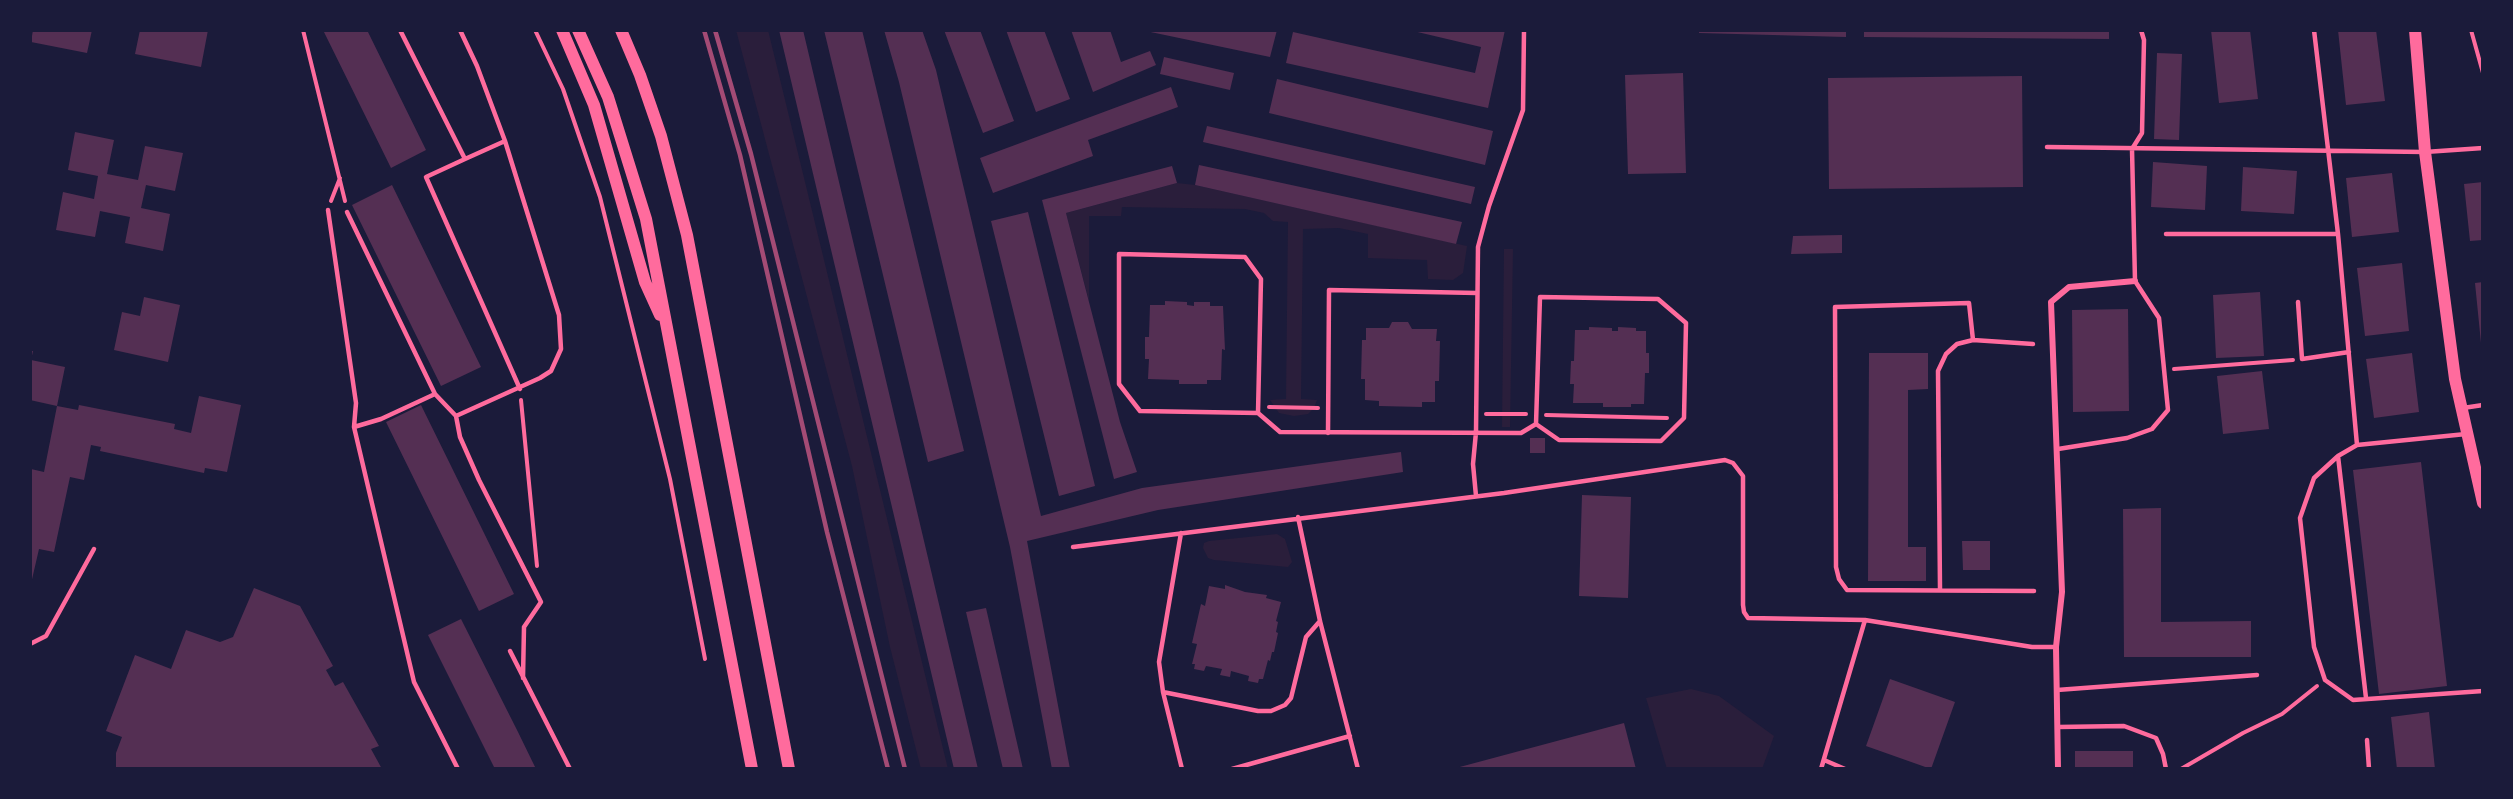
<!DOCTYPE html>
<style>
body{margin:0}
#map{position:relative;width:2513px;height:799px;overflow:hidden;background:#1b1b3a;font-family:"Noto Sans",sans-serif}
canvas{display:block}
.frame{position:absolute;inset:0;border:32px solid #1b1b3a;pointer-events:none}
</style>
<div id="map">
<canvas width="2513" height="799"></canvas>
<div class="frame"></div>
</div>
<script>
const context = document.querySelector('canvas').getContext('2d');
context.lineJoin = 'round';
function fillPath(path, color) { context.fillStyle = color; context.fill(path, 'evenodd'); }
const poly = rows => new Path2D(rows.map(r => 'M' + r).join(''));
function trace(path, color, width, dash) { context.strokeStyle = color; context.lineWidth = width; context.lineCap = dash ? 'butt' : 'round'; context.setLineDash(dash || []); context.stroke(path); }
fillPath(poly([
 [736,30,768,30,948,769,921,769,890,647,852,466],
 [1177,183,1195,185,1467,246,1463,273,1453,280,1428,279,1427,260,1368,258,1368,234,1339,228,1303,229,1301,399,1317,400,1314,408,1308,414,1294,416,1279,413,1270,400,1286,399,1288,222,1273,221,1264,213,1245,209,1122,207,1121,216,1089,216,1089,301,1066,213],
 [1504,249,1513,249,1510,427,1502,427],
 [1277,534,1285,539,1292,562,1288,567,1214,560,1208,558,1203,548,1204,543,1209,541],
 [1691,689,1719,696,1774,736,1762,769,1667,769,1646,698]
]), '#2a1e3b');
fillPath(poly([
 [33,30,92,30,87,53,31,42],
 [140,30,208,30,201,67,135,54],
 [323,30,367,30,426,150,391,168],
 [779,30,803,30,978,769,954,769],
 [824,30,862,30,964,451,928,462],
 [884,30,922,30,936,70,1041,516,1142,488,1401,452,1403,472,1158,510,1027,541,1070,769,1052,769,1010,547,899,82],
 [944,30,980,30,1014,121,983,133],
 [1006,30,1044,30,1070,99,1036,112],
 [1071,30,1110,30,1121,62,1150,51,1156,65,1093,92],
 [1141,30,1277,30,1270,57],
 [1409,30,1505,30,1488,108,1286,63,1293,32,1475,73,1481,47],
 [1699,30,1846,30,1846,37,1699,33],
 [1864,30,2109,30,2109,39,1864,37],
 [2211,30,2250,30,2258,99,2219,103],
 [2338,30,2376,30,2385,101,2346,105],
 [2157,53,2182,54,2179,140,2154,139],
 [1164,57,1234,73,1230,90,1160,74],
 [1683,73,1686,173,1628,174,1625,75],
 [2022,76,2023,187,1829,189,1828,78],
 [1277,79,1493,131,1485,165,1269,113],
 [1171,87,1178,107,1088,140,1093,156,993,193,980,158],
 [1207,126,1475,187,1471,204,1203,142],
 [75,132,114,140,107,174,138,180,145,146,183,153,175,191,146,185,141,208,170,214,163,251,125,243,130,217,100,211,95,237,56,230,63,192,94,199,98,176,68,170],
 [2153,162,2207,166,2205,210,2151,207],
 [1199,165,1462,222,1456,244,1195,185],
 [1172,166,1177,183,1066,213,1120,422,1137,472,1114,479,1042,200],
 [2243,167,2297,171,2294,214,2241,211],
 [2392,173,2399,232,2352,237,2346,178],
 [2483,182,2483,240,2470,241,2464,184],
 [392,185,481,367,441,386,352,205],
 [1028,212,1095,486,1059,496,991,221],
 [1842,235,1842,253,1791,254,1793,236],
 [2402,263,2409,331,2365,336,2357,268],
 [2483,282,2483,343,2481,343,2475,283],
 [2260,292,2264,356,2216,358,2213,295],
 [144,297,180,305,168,362,114,350,122,312,140,316],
 [1165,301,1187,302,1187,305,1194,306,1194,302,1210,302,1210,306,1223,306,1225,350,1222,349,1221,380,1207,380,1207,384,1179,384,1179,380,1148,379,1149,359,1145,359,1145,337,1149,337,1150,305,1165,305],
 [2128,309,2129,411,2073,412,2072,310],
 [1392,322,1408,322,1412,329,1437,329,1436,341,1440,341,1439,381,1435,381,1435,402,1422,402,1422,407,1379,406,1379,401,1365,400,1365,379,1361,379,1362,340,1366,340,1366,328,1389,328],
 [1589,327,1612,328,1612,331,1618,331,1618,327,1636,328,1636,331,1646,331,1646,353,1649,353,1649,373,1645,373,1644,404,1631,404,1631,407,1603,407,1603,403,1573,403,1574,384,1570,384,1571,361,1574,361,1575,330,1589,330],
 [30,351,33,351,31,360,65,367,57,406,30,400],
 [1869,353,1928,353,1928,389,1908,390,1908,547,1926,547,1926,581,1868,581],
 [2412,353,2419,412,2374,418,2366,359],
 [2262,371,2269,429,2223,434,2217,376],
 [199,396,241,405,227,472,205,468,204,473,100,451,101,447,91,445,84,480,70,477,54,552,39,549,30,588,30,472,31,469,44,472,57,406,78,410,79,405,175,424,174,429,191,433],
 [421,405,514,594,479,611,386,422],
 [1530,438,1545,438,1545,453,1530,453],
 [2421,462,2447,686,2379,694,2353,470],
 [1582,495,1631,497,1628,598,1579,596],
 [2161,508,2161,622,2251,621,2251,657,2124,657,2123,509],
 [1962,541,1990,541,1990,570,1963,570],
 [1225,585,1245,592,1267,595,1266,598,1281,602,1276,621,1278,622,1276,632,1278,633,1274,652,1272,652,1270,661,1268,660,1263,679,1259,679,1258,683,1248,681,1249,676,1231,671,1230,677,1220,675,1222,669,1206,666,1204,671,1194,669,1195,664,1192,664,1197,644,1192,643,1201,604,1205,606,1209,586,1225,589],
 [254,588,300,606,333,666,326,670,335,686,343,682,379,746,371,749,382,769,116,769,116,753,122,737,106,731,135,655,171,669,186,630,220,642,233,637],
 [986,608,1023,769,1003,769,966,612],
 [461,619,518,732,536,769,495,769,428,635],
 [1890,679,1955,702,1931,769,1866,746],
 [2429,712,2435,769,2397,769,2391,717],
 [1624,723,1636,769,1456,769,1456,768],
 [2075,751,2133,751,2133,769,2075,769]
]), '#542f53');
trace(poly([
 [303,30,345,201],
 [535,30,563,89,600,197,670,479,705,659],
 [2471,30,2483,73],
 [331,201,340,178],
 [2174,369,2293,360],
 [521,400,537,566],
 [1269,407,1318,408],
 [1486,414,1526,414],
 [1546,415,1667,418],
 [2181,769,2243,733,2282,714,2317,686]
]), '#ff6b9d', 4);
trace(poly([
 [400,30,465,159,426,177,520,389],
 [2314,30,2338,234,2357,445],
 [2047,147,2425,152,2483,148],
 [465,159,505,141],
 [328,210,356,403,354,427,414,682,458,769],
 [347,212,435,394],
 [2166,234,2338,234],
 [2298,302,2302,359,2349,352],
 [1973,340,1969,303,1835,307,1836,567,1839,579,1847,590,2034,591],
 [2463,408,2483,405],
 [1258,413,1261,279,1245,257,1119,254,1119,384,1140,411,1258,413,1280,432,1521,433,1536,424,1540,297,1658,299,1686,323,1684,418,1661,441,1559,440,1536,424],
 [456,416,460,437,479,480,541,602,524,627,523,678],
 [354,427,381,419,435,394,456,416,540,378,551,371,561,349,559,315,505,141,477,66,460,30],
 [1328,433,1329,290,1477,293],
 [2466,434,2357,445,2338,456,2314,478,2300,518,2314,647,2325,680,2353,700,2483,691],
 [2058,449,2127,438,2152,429,2168,410,2159,318,2135,281,2132,149,2142,133,2144,40,2141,30],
 [2338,456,2366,698],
 [1476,496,1473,464,1476,432,1478,247,1489,206,1523,110,1524,30],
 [1298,517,1320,621,1358,769],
 [1181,533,1159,662,1163,692,1182,769],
 [1073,547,1504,493,1725,460,1733,463,1743,476,1743,605,1744,612,1748,618,1865,620],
 [1940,589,1938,371,1946,354,1957,344,1973,340,2033,344],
 [30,644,46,636,94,549],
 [510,651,570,769],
 [2057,690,2257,675],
 [1163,692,1258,711,1271,711,1285,705,1291,698,1306,637,1320,621],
 [2058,727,2124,726,2156,738,2163,754,2166,769],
 [2367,740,2369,769],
 [1824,760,1845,769],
 [1232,769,1350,736],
 [1821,769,1865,620,2032,647,2056,647]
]), '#ff6b9d', 4.5);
trace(poly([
 [2058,769,2056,647,2062,592,2051,302,2069,287,2135,281]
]), '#ff6b9d', 6);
trace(poly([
 [562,30,594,105,645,282,660,315],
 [578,30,608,97,646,219,752,769],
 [621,30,640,75,661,136,687,235,789,769],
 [2415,30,2425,152,2455,379,2483,503]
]), '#ff6b9d', 12);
trace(poly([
 [704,30,740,155,827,532,888,769],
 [715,30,751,154,905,769]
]), '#a44b75', 4.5);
</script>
